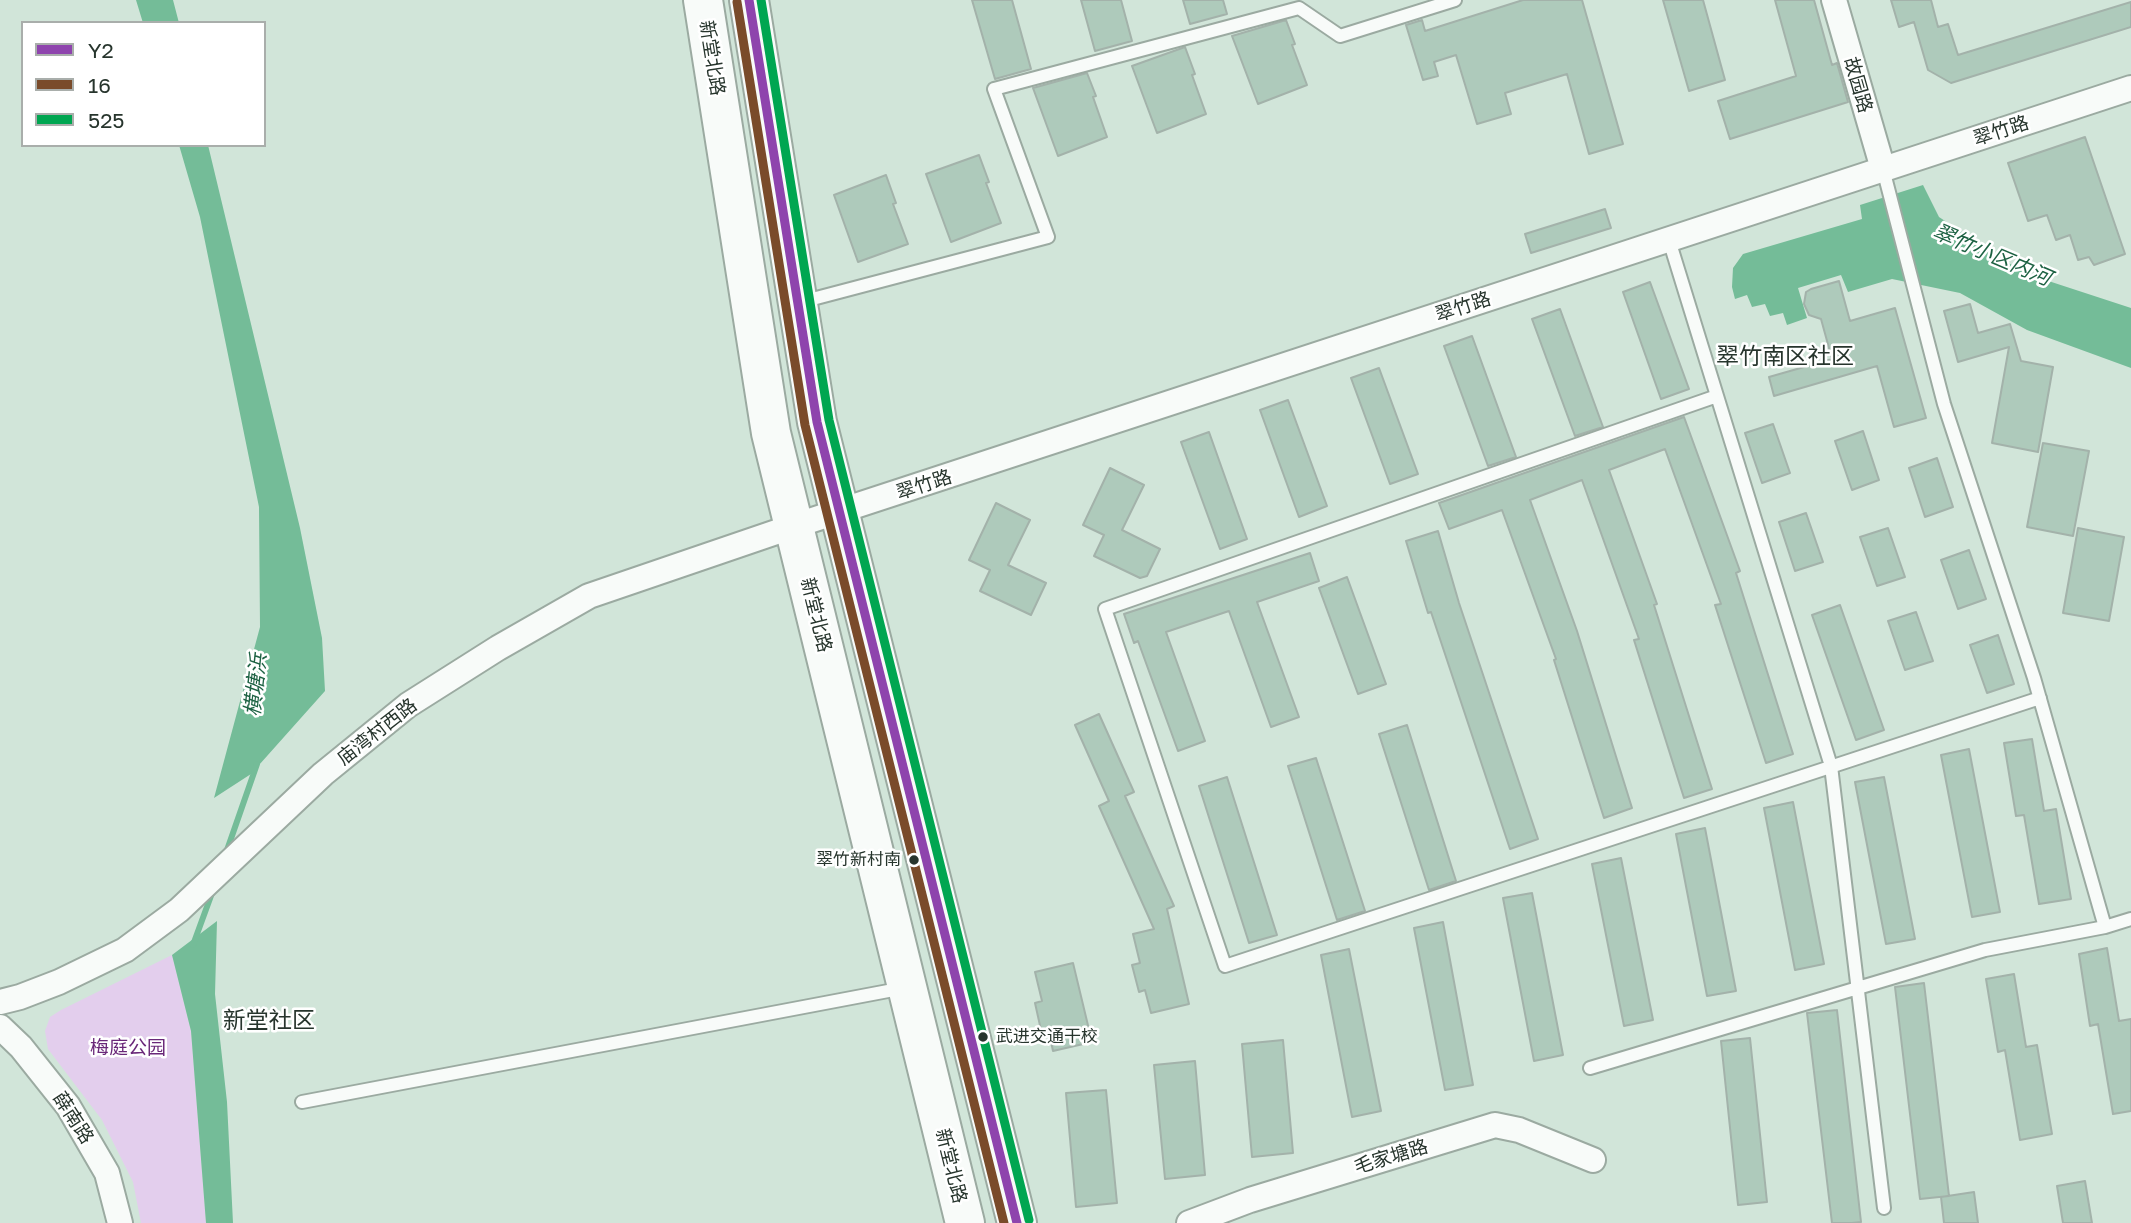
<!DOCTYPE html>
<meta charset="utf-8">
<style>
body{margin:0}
#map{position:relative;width:2131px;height:1223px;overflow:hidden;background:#d1e5d9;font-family:"Golos Text",sans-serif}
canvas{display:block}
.legend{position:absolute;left:21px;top:21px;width:245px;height:126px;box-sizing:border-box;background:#fff;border:2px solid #a9aeab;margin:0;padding:9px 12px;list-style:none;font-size:21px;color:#27352d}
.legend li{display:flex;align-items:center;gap:14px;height:35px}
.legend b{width:35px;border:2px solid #a9aeab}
</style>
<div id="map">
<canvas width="2131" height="1223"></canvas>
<ul class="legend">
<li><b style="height:9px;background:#8e44ad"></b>Y2</li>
<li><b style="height:9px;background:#7a4b2a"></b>16</li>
<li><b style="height:9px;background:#00a651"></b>525</li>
</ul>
</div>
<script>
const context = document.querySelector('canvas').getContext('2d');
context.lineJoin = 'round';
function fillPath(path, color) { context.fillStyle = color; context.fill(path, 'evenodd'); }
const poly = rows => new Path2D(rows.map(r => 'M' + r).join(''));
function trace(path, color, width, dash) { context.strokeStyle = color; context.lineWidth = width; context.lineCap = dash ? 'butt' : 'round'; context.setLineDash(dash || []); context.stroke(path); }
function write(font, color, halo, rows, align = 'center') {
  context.font = font + ' "Golos Text","Noto Sans SC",sans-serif'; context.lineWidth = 5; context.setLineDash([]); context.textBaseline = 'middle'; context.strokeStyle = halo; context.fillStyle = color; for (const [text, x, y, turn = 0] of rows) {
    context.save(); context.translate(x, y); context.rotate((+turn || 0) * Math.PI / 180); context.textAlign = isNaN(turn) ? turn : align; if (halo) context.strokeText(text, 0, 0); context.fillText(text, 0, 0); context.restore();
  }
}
fillPath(poly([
 [172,955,191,1031,206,1223,141,1223,133,1182,102,1120,48,1049,45,1031,50,1017,61,1010]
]), '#e3ceed');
fillPath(poly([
 [136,0,173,0,179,23,143,23],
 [179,145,208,145,300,528,322,638,325,691,251,774,214,798,260,627,259,507,200,217],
 [1923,185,1939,217,2024,273,2131,308,2131,368,2027,330,1960,293,1892,279,1848,292,1841,275,1798,288,1807,318,1787,325,1783,313,1770,316,1765,304,1752,307,1747,295,1735,299,1732,287,1733,268,1743,254,1862,219,1860,205],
 [217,921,215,994,227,1102,233,1223,206,1223,191,1031,172,955]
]), '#74bc98');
trace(poly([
 [226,853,257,764],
 [193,945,212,893]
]), '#74bc98', 6);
const building = poly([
 [972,0,1012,0,1031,69,995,79,972,0],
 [1081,0,1121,0,1132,41,1095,51,1081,0],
 [1183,0,1223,0,1227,14,1190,24,1183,0],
 [1523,0,1582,0,1623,144,1589,154,1567,74,1505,93,1511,114,1477,124,1456,55,1434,62,1438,76,1423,80,1406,25,1422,20,1425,31,1523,0],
 [1663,0,1703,0,1725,80,1689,91,1663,0],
 [1775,0,1814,0,1832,65,1837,63,1848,102,1730,139,1718,101,1796,76,1775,0],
 [1891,0,1931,0,1938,27,1948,24,1958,55,2131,2,2131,27,1951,83,1928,70,1914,22,1899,27,1891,0],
 [1286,20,1295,44,1292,45,1307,85,1258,104,1232,36,1286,20],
 [1185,47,1195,74,1192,75,1206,114,1157,133,1132,66,1185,47],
 [1087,73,1096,96,1093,97,1107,137,1058,156,1033,88,1087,73],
 [2085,137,2125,254,2094,265,2089,257,2078,260,2070,235,2056,240,2047,215,2028,221,2008,163,2085,137],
 [979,155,989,182,986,183,1001,223,951,242,926,174,979,155],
 [886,175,896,203,893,204,908,244,858,262,834,195,886,175],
 [1605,209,1611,228,1531,253,1525,234,1605,209],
 [1839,281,1850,321,1895,308,1926,418,1894,427,1877,366,1774,396,1769,377,1832,359,1821,319,1809,315,1804,304,1806,292,1811,289,1839,281],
 [1650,282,1689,389,1661,399,1623,292,1650,282],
 [1970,304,1978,333,2010,324,2021,361,2053,367,2038,452,1992,443,2009,347,1958,362,1944,311,1970,304],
 [1560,309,1603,427,1575,436,1532,319,1560,309],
 [1472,336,1516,457,1488,466,1444,346,1472,336],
 [1379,368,1418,474,1390,484,1351,378,1379,368],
 [1288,400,1327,506,1299,517,1260,410,1288,400],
 [1684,417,1740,571,1736,573,1793,754,1766,763,1715,605,1721,604,1665,449,1609,470,1657,604,1654,605,1712,789,1684,798,1634,640,1639,639,1582,480,1530,500,1577,631,1632,808,1604,818,1554,660,1556,659,1502,510,1449,529,1439,503,1684,417],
 [1773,424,1790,473,1762,483,1745,433,1773,424],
 [1863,431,1879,480,1852,490,1835,441,1863,431],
 [1209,432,1247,539,1220,549,1181,442,1209,432],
 [2043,443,2089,451,2073,536,2027,527,2043,443],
 [1937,458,1953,507,1925,517,1909,468,1937,458],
 [1110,468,1144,485,1122,530,1160,549,1147,576,1140,578,1094,556,1104,535,1083,525,1110,468],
 [996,503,1030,520,1008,565,1046,583,1031,615,980,591,990,570,969,560,996,503],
 [1806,513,1823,562,1795,571,1779,522,1806,513],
 [1888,528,1905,577,1877,586,1860,537,1888,528],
 [2078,528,2124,537,2109,621,2063,613,2078,528],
 [1438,531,1459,603,1538,839,1510,849,1431,612,1428,613,1406,541,1438,531],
 [1969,550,1986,599,1958,609,1941,560,1969,550],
 [1310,553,1319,581,1257,602,1299,717,1271,727,1229,611,1166,632,1205,741,1178,751,1138,641,1134,643,1124,614,1310,553],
 [1347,577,1386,684,1358,694,1319,588,1347,577],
 [1840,605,1884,730,1856,740,1812,615,1840,605],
 [1916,612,1933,661,1905,670,1888,621,1916,612],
 [1998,635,2014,684,1987,693,1970,645,1998,635],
 [1099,714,1134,792,1125,796,1174,906,1167,909,1189,1004,1151,1013,1145,990,1139,992,1132,965,1140,963,1133,934,1154,929,1099,806,1109,801,1075,725,1099,714],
 [1407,725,1456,881,1429,890,1379,734,1407,725],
 [2032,739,2044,811,2056,809,2071,899,2039,904,2024,815,2016,816,2004,743,2032,739],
 [1969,749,2000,912,1972,917,1941,755,1969,749],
 [1316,758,1365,911,1337,920,1288,766,1316,758],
 [1227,777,1277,935,1249,943,1199,786,1227,777],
 [1884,777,1915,939,1886,944,1855,782,1884,777],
 [1793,802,1824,964,1795,970,1764,808,1793,802],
 [1705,828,1736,991,1707,996,1676,834,1705,828],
 [1621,858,1653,1020,1624,1026,1592,864,1621,858],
 [1532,893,1563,1055,1534,1061,1503,898,1532,893],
 [1443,922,1473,1085,1445,1090,1414,928,1443,922],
 [2107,948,2119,1021,2131,1019,2131,1111,2113,1114,2098,1024,2090,1026,2079,954,2107,948],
 [1349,949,1381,1111,1352,1117,1321,955,1349,949],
 [1073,963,1092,1042,1053,1051,1048,1028,1041,1030,1035,1003,1042,1001,1035,972,1073,963],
 [2014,974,2026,1047,2037,1045,2052,1134,2020,1140,2005,1050,1998,1052,1986,979,2014,974],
 [1924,983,1949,1196,1920,1199,1895,987,1924,983],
 [1837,1010,1861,1222,1852,1223,1832,1223,1807,1013,1837,1010],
 [1750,1038,1767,1202,1738,1205,1721,1041,1750,1038],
 [1283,1040,1293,1153,1252,1157,1242,1044,1283,1040],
 [1195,1061,1205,1175,1165,1179,1154,1065,1195,1061],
 [1106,1090,1117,1203,1076,1207,1066,1093,1106,1090],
 [2085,1181,2092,1223,2063,1223,2057,1186,2085,1181],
 [1974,1192,1978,1223,1944,1223,1941,1197,1974,1192]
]);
fillPath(building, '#aecabb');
trace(building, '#a3b2aa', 2);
const lane = poly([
 [1883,169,1944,404,2034,678,2105,927],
 [1669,240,1831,766,1884,1208],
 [801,302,1048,237,994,89,1299,8,1340,36,1455,0],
 [1717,396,1105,609,1225,966,2040,698],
 [1590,1068,1985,950,2105,927,2131,919],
 [302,1102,904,988]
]);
const street = poly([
 [1834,0,1883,169],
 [0,1002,20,997,59,982,125,950,179,910,323,774,408,705,498,648,589,596,794,526,2131,88],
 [0,1027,21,1047,68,1106,107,1173,120,1223],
 [1189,1223,1250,1200,1495,1125,1519,1130,1593,1160]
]);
const primary = poly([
 [703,0,771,433,965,1223],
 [749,0,817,422,1017,1223]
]);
trace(lane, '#9baaa1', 16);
trace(street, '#9baaa1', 28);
trace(primary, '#9baaa1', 42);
trace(lane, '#f8fbf9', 12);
trace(street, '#f8fbf9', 24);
trace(primary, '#f8fbf9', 38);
trace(poly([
 [749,0,817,422,1017,1223]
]), '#8e44ad', 9);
trace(poly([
 [737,2,805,425,1004,1223]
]), '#7a4b2a', 9);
trace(poly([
 [761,0,829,420,1029,1220]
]), '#00a651', 9);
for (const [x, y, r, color] of [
 [914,860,6,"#27352d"],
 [983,1037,6,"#27352d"]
]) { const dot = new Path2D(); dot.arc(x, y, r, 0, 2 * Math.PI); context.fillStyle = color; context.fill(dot); trace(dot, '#fff', 2.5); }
write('17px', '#27352d', '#fff', [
 ["翠竹新村南",901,860],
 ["武进交通干校",996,1037,"left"]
], 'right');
write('19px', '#27352d', '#fff', [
 ["新堂北路",712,58,81],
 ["故园路",1858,85,74],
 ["翠竹路",2001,131,-18],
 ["翠竹路",1463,307,-18],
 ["翠竹路",924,485,-18],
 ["新堂北路",816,615,76],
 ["庙湾村西路",377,732,-38],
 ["薛南路",73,1118,57],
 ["毛家塘路",1391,1157,-17],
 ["新堂北路",951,1166,76]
]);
write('19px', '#6a2879', '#fff', [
 ["梅庭公园",128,1048]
]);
write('italic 21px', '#1d6243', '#fff', [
 ["翠竹小区内河",1992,255,23],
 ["横塘浜",256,685,-84]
]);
write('23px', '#27352d', '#fff', [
 ["翠竹南区社区",1785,357],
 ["新堂社区",269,1021]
]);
</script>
